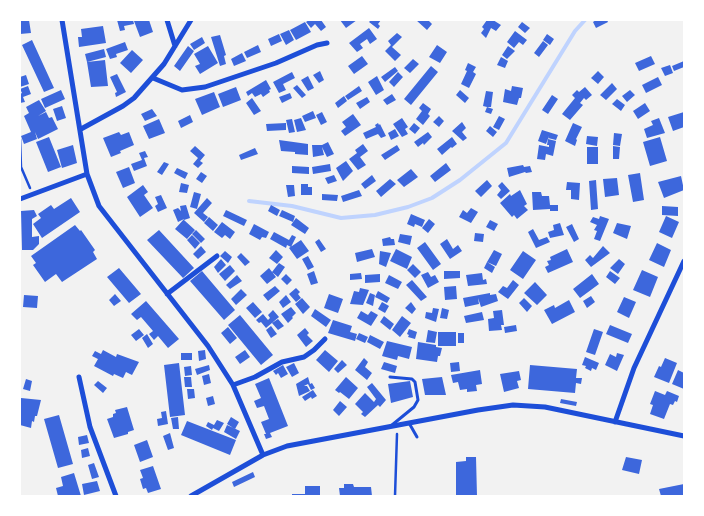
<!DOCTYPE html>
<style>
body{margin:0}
#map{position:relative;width:704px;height:516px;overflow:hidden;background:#f2f2f2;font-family:Karla,sans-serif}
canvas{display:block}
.frame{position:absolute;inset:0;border:21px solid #fff;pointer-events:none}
</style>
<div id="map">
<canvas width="704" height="516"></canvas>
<div class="frame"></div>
</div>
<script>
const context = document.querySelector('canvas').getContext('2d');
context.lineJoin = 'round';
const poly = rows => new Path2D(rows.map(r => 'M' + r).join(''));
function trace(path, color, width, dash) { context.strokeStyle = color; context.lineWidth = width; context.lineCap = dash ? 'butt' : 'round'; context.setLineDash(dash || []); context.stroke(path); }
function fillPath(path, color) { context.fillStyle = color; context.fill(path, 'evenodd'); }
trace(poly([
 [249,201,292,206,341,218,375,215,408,207,432,198,460,180,506,143,575,31,585,20]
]), '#bfd3fe', 4);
fillPath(poly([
 [20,20,29,20,31,33,20,34],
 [117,20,133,20,134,24,124,26,125,30,120,31],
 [137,20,149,20,153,32,140,37,134,21],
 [309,20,321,20,326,27,321,31,315,24,311,28,306,22],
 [340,20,357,20,346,28],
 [371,20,381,20,378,24,380,26,378,29,369,22],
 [416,20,428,20,432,24,427,30],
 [487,20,493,20,501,25,496,31,491,28,486,38,481,33,484,29,482,27],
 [596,20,607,20,608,22,596,28,593,22],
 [305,22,311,32,296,40,290,30],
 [522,22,530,28,525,33,518,27],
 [103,26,106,43,79,47,78,37,82,37,81,29],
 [369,28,377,39,370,44,367,39,360,44,363,48,357,52,349,43],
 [289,30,294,40,286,45,280,34],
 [515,31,527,40,523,45,519,42,514,48,507,42],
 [397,33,402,37,392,47,401,55,395,61,385,51,391,45,388,41],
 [279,34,282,41,271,46,268,39],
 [547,34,554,39,550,45,543,40],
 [220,35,226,55,224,56,226,64,220,66,211,37],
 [202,37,205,43,194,50,190,44],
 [32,40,54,88,44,92,22,45],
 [543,41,548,45,539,57,534,53],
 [125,42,128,50,116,54,117,57,110,59,106,49],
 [258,45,261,52,247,58,244,52],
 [437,45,447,52,440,63,429,57],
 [188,46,194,51,180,71,174,66],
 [208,46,218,63,200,74,195,66,200,64,194,54],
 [508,46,515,51,507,59,502,55],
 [104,49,106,57,87,62,85,54],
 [132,50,143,60,131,73,120,63],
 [242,53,246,61,234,66,231,59],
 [362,56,368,64,354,74,348,66],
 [651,56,655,64,639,71,635,63],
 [501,57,508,61,505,68,497,65],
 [413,59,419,64,410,73,404,68],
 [105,60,108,86,91,87,87,62],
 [684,61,684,67,674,71,672,66],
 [468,63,476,67,473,72,476,74,469,88,461,84,467,71,465,70],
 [670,65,673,73,665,76,661,68],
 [431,66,438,72,411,105,404,99],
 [395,67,398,71,385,82,381,77],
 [320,71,324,80,319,83,313,75],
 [598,71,604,77,598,84,591,78],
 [292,72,295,78,283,84,286,90,279,93,273,82],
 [398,72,403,77,394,87,389,82],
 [117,74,126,92,116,97,115,93,117,92,110,77],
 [26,75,29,84,20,87,20,77],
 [308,76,314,88,308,91,301,80],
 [377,76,384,90,376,95,368,82],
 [658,77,662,85,646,93,642,85],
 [266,80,271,89,269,90,270,92,263,97,261,94,255,97,252,93,248,96,246,92],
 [612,83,617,89,606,100,600,95],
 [297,85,306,95,302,98,293,88],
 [28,86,31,94,23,97,25,102,20,103,20,94,22,93,20,89],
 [359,86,362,91,348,100,345,96],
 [512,86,523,88,521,98,519,98,517,105,503,102,505,89,511,91],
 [236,87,241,100,223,107,218,94],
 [585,87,592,95,586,100,584,98,580,103,583,105,570,120,562,114,575,98,572,95,577,90,579,92],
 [61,90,65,99,45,108,41,99],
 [460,90,469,98,465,103,456,95],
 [630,90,635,95,627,102,622,96],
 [486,91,493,92,491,107,487,107,493,109,491,114,485,112,487,107,483,106],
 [214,92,220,107,202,115,195,99],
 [290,93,292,98,282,103,279,97],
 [392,94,396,100,387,105,383,100],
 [552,95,558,99,548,114,542,110],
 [344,96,347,101,338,108,335,103],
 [367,97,370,102,360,109,356,103],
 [252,98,261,111,254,115,246,103],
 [617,99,625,105,621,111,612,104],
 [39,100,46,111,38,116,46,112,49,118,52,117,58,129,38,139,35,132,37,139,24,144,21,136,31,132,24,116,29,113,26,107],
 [423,103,431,109,428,114,430,116,423,125,416,119,422,111,419,108],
 [645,103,650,111,638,119,633,111],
 [62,106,66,118,57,121,53,109],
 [152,109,157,116,145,121,141,114],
 [313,111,316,118,305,122,302,116],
 [322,112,327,122,321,125,316,115],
 [684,112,684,127,673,131,668,117],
 [353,114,361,125,345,136,341,131,346,127,342,122],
 [190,115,193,122,181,128,178,121],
 [439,116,444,121,439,127,433,122],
 [499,116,505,119,499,130,493,127],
 [301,118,306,130,297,132,294,120],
 [402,118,408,127,405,129,408,134,402,137,393,124],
 [659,118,665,133,647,138,644,129,653,125,651,121],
 [159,119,165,133,149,139,143,126],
 [292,119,295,132,289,133,286,120],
 [462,122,466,128,462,132,467,138,463,141,452,131],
 [286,123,286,130,267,131,266,124],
 [378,123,379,125,380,124,386,136,381,138,378,134,366,139,363,133,376,127,375,125],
 [414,123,420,128,415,134,409,129],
 [573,123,582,127,576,139,577,140,575,146,565,141],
 [490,126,497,132,493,137,486,131],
 [395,129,399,136,391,140,388,133],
 [542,130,558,135,556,140,548,138,549,136,546,144,538,141],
 [119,132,121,135,129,132,134,145,120,151,121,153,111,157,103,138],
 [428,132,432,137,424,145,423,143,418,147,414,142],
 [614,133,622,134,620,146,613,145],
 [587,136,598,137,597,146,586,144],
 [49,137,61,167,48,172,36,142],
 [452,137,457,144,452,148,451,147,442,155,437,149],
 [660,137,667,161,650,166,643,142],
 [548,139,556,141,553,156,546,154,545,160,537,159,539,145,549,147,549,145,547,145],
 [279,140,308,144,308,155,295,154,295,152,281,151],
 [328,142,334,154,327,157,322,147,324,155,313,157,312,145,322,145],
 [363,144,368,151,360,157,366,165,358,170,349,159,357,153,355,150],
 [73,145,77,163,62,168,57,150],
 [397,145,400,150,385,160,381,155],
 [195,146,205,155,200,161,203,163,198,168,193,164,198,158,190,151],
 [613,146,620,147,619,159,613,159],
 [587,147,598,147,598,164,587,164],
 [255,148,258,154,241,160,239,155],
 [145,151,148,157,144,158,147,166,134,171,131,164,142,160,139,153],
 [346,161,353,171,343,181,336,168],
 [164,162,169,164,162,175,157,172],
 [446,163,451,170,435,182,430,176],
 [330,164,331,171,313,174,312,167],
 [523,165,524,167,530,166,532,172,526,173,525,172,509,177,507,168],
 [292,166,309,167,309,174,292,173],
 [129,167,135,183,123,188,116,172],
 [177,168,188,173,185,179,174,173],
 [411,169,418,177,404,187,397,180],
 [201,172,207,176,202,183,196,179],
 [640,173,644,200,633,202,628,175],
 [334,175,337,181,328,184,325,178],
 [372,175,376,181,365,189,361,184],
 [681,176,684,190,664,198,658,182],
 [617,178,619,195,605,197,603,179],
 [390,179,396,184,381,197,376,191],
 [487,180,492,186,481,197,475,191],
 [596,180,598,209,591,210,589,181],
 [502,182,510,191,501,199,497,195,501,190,498,186],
 [567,182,580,183,579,200,571,199,571,190,566,190],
 [181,183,189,185,187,193,179,192],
 [301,184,308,184,308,187,312,187,312,195,301,195],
 [143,185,148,192,144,195,153,208,140,217,127,197],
 [286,185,294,185,295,196,288,197],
 [359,190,362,196,343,202,341,196],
 [520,190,527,204,524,206,528,210,517,219,514,215,512,217,500,203,510,194,511,196],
 [194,192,201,194,197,209,190,207],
 [532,192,541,192,542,196,549,196,550,205,558,205,558,211,550,211,550,209,533,210],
 [322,194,338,195,337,201,322,200],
 [161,195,167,208,158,212,155,206,158,204,155,197],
 [71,198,80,212,42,238,33,224,41,218,38,214,51,205,54,209],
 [207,198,212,203,203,213,208,217,204,222,194,213],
 [186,205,190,218,184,220,195,230,187,239,175,229,184,219,178,222,173,210,178,208,181,211,180,206],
 [271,205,280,210,277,216,268,211],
 [662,206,678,207,678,216,662,215],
 [471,208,478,212,471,223,459,217,463,210,467,213],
 [34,210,37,216,32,219,32,237,39,236,39,244,33,250,22,250,21,211],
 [226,210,247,220,244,226,223,216],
 [282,210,295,216,293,222,279,216],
 [411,214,425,220,422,227,415,224,414,227,407,224],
 [600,216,609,219,600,241,594,239,597,231,594,230,597,225,590,222,593,217,599,219],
 [666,216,679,222,672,238,659,232],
 [209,217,218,225,213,231,204,223],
 [296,218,309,228,305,234,291,225],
 [429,219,435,224,428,233,422,228],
 [490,220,498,224,494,231,486,227],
 [222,222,235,232,230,239,225,235,222,238,214,232],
 [560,223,564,235,550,238,548,232,554,230,553,225],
 [617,223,631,226,627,239,613,233],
 [254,224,269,232,266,238,262,237,260,240,249,234],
 [572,224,579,239,574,242,566,227],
 [75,225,80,231,81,230,95,250,93,252,97,259,62,282,56,274,45,282,33,265,36,263,31,256],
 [533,229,539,240,547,237,550,242,536,248,528,232],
 [159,230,194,268,183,278,147,240],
 [196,230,205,239,201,243,192,234],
 [274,232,289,240,292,235,296,237,291,247,287,245,286,248,270,239],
 [475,233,484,234,483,242,474,241],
 [400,234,412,236,410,245,398,242],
 [192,235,200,243,195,249,187,240],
 [390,237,391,239,394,239,395,245,383,246,382,239],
 [319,239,326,249,321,252,315,242],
 [447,239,453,249,458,245,462,251,450,259,440,244],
 [301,240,309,251,297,259,289,248],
 [425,242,441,264,433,270,417,248],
 [657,243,671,250,664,267,649,260],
 [201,246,206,252,198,259,193,254],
 [603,246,610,253,591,267,585,260,590,255,593,258],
 [372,249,375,257,357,262,355,253],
 [396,249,412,257,407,269,390,261],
 [567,249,573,262,548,273,545,267,549,265,547,261,551,260,550,257],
 [276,250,283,257,277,264,269,258],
 [494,250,502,254,496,266,487,262],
 [225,251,232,257,228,263,220,256],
 [380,251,391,253,386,267,379,264],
 [523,251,536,260,523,279,510,270],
 [241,253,250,262,245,266,237,257],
 [308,256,314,267,308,270,302,259],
 [221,259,226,265,218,273,214,267],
 [619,259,625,264,618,274,610,268],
 [487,262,495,267,492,273,484,268],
 [279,263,285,267,278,277,272,272],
 [413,264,421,272,415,278,407,270],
 [230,265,235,271,225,281,219,274],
 [119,268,141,294,129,303,107,277],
 [269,268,276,277,267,284,260,276],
 [642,270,658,277,650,297,633,290],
 [202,271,235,310,224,320,190,281],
 [314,271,318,283,311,285,307,274],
 [444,271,460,271,460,278,444,279],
 [610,271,620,278,615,284,606,277],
 [428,272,431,277,435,275,439,282,428,288,421,275],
 [361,273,362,279,350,280,350,274],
 [482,273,483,280,486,279,487,284,468,286,466,275],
 [286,274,292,280,287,285,281,279],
 [380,274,380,282,365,283,365,275],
 [592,274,599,284,580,298,573,289],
 [237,275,242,281,230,289,226,285],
 [389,275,402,282,398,289,385,283],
 [412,280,427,297,421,301,406,285],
 [513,280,519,285,508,299,498,292,503,286,507,288],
 [535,282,547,295,537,305,524,293],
 [275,286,280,291,268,301,263,295],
 [456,286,457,299,445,300,444,287],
 [296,288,300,292,298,294,301,298,296,302,289,294],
 [360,288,369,290,363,305,350,304,354,291,359,292],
 [241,289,247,295,236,305,231,299],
 [378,291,390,298,387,303,375,297],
 [370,293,375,295,373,306,366,303],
 [490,293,490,295,496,294,498,301,481,307,478,298,479,304,465,307,463,298],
 [115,294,121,301,114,306,109,300],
 [329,294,343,299,338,313,324,308],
 [24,295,38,296,37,308,23,307],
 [286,295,291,302,283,308,279,302],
 [591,296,595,302,587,308,583,301],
 [624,297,636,302,629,318,617,312],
 [302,298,310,307,303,314,295,304],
 [524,298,532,306,527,312,519,303],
 [569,300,575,312,552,324,544,310,554,305,555,308],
 [146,301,179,339,168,348,158,336,154,340,149,334,153,331,141,317,137,320,131,314],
 [253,302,262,312,255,318,246,308],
 [382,302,389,306,385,313,378,309],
 [411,302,416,309,412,314,405,308],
 [291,307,296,313,292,317,293,318,288,323,281,314],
 [433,308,439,309,436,322,425,318,426,312,432,313],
 [442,308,449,310,447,319,440,318],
 [315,309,331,320,326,327,311,316],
 [273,310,279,317,266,328,261,322,259,323,256,320,263,314,268,320,270,318,268,315],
 [502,310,504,325,501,325,502,330,489,331,488,319,494,318,493,311],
 [361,311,368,315,371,311,378,315,371,326,357,318],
 [482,312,484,320,466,323,464,316],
 [240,315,273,355,261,365,228,325],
 [384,316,394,324,390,330,380,322],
 [402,316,411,323,400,337,392,330],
 [278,319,284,326,278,330,272,323],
 [333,320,352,326,350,332,357,334,355,341,328,333],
 [516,325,517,331,505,333,504,327],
 [610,325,632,334,628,343,606,334],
 [271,326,277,334,271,338,266,330],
 [228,327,237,338,230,344,221,333],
 [305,328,309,333,307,335,313,341,306,347,297,335],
 [139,329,144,335,136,341,131,335],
 [409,329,417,332,415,339,408,337,409,335,407,334],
 [594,329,603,332,595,355,586,352],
 [428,330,437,332,435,343,426,342],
 [438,332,456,332,456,346,438,346],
 [359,333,368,337,365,343,356,339],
 [458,333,464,333,464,343,458,343],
 [147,334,153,344,148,348,142,338],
 [370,335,384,342,380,349,367,342],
 [387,341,412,347,409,359,398,356,397,360,382,356],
 [418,342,436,345,436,347,442,348,440,356,438,356,437,362,416,359],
 [103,350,116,357,117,354,139,362,132,375,126,372,123,378,114,374,113,376,94,366,98,359,92,356,95,351,101,354],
 [205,350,206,359,199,361,198,351],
 [245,350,250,357,240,364,235,357],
 [325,350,338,361,329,372,316,360],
 [181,353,192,353,192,360,181,360],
 [617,353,624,355,617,371,605,365,610,354,616,357],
 [585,357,599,363,596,370,592,368,591,371,585,368,586,366,582,365],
 [364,358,368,362,365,367,372,373,367,380,355,370],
 [665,358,677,363,669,383,654,377,659,366,661,367],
 [342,360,347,365,338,373,334,369],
 [384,362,397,366,395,373,381,369],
 [459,362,460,371,451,372,450,363],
 [179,363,185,415,170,417,164,365],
 [294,363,299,373,292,377,286,367],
 [209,365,210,370,197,375,195,369],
 [283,365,288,374,281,378,278,373,276,375,273,371],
 [530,365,577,369,576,378,582,378,581,384,576,383,575,393,528,389],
 [191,366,192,375,185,376,184,367],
 [480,370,482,384,476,385,477,391,467,392,467,389,460,390,458,382,453,383,451,375],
 [678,370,684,373,684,389,672,384],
 [519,371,521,380,517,381,519,388,504,392,500,374],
 [209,374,211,383,204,385,202,376],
 [184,377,191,377,192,387,185,387],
 [308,377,310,384,312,383,315,388,311,390,308,384,304,386,307,386,310,391,299,396,296,384],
 [346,377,358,388,349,399,340,392,339,393,335,390],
 [442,377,446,395,425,395,422,379],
 [269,378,288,426,270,433,272,437,266,439,264,434,266,434,261,422,269,419,264,406,257,408,254,401,261,398,255,384],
 [26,379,32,381,30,391,23,389],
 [98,381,107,388,103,393,94,385],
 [410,381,413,397,391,403,388,384],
 [372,383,386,400,380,407,378,405,365,417,361,414,363,412,355,404,365,393,374,402,376,399,367,387],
 [187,389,194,389,195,398,188,399],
 [313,390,317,396,312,399,311,397,305,401,302,397],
 [655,391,665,395,667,391,679,396,677,402,675,401,673,405,670,404,664,419,650,414,653,405,650,404],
 [213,396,215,404,208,406,206,398],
 [21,398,41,400,37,416,35,416,34,422,32,421,31,428,20,425],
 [561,399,577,402,576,406,560,403],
 [340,401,347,407,339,416,333,410],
 [127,407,134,430,128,432,128,434,114,438,107,419,113,417,113,414,116,413,115,410],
 [166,411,168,424,158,426,157,419,162,418,161,412],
 [59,415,73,464,58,468,44,419],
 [178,417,179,429,173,429,171,418],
 [231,417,239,422,235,429,227,424],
 [217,420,224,423,219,431,213,428,212,430,206,426,208,422,214,425],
 [187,421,236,440,230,455,181,435],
 [227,425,240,431,236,439,224,432],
 [170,433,174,448,168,450,163,436],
 [87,435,89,443,79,445,78,437],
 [147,440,153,457,140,462,134,445],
 [88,448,90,456,82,458,81,450],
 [466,457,476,457,477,496,456,496,456,462,466,461],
 [626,457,642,460,639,474,622,470],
 [94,463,99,477,92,479,88,465],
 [153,466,161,489,148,493,146,488,143,489,140,479,143,478,140,470],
 [253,472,255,477,234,487,232,482],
 [74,473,81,496,58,496,56,488,63,486,61,477],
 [97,481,100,491,84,495,82,484],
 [344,484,353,484,354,487,371,487,372,496,340,496,339,488,344,488],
 [684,484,684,495,661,496,659,489],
 [305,486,320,486,320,496,292,496,292,494,305,494]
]), '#3d67dc');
trace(poly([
 [20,139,21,167,30,188],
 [395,496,397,434]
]), '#1d4ed8', 2.5);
trace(poly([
 [390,377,412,379,415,382,418,400,414,407,392,425],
 [409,423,417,437]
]), '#1d4ed8', 3);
trace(poly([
 [62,20,87,174,99,206,208,346,233,385,263,455],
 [167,20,175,46],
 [153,78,182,90,205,87,276,63,317,45,327,43],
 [81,129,123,106,134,98,164,64,191,20],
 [20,199,87,174],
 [167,294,217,256],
 [79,377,90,427,116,496],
 [233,385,255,377,282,362,304,357,314,350,325,339],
 [615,422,634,368,684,261],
 [191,496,263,455,287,446,478,410,513,405,545,407,684,436]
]), '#1d4ed8', 5);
</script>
